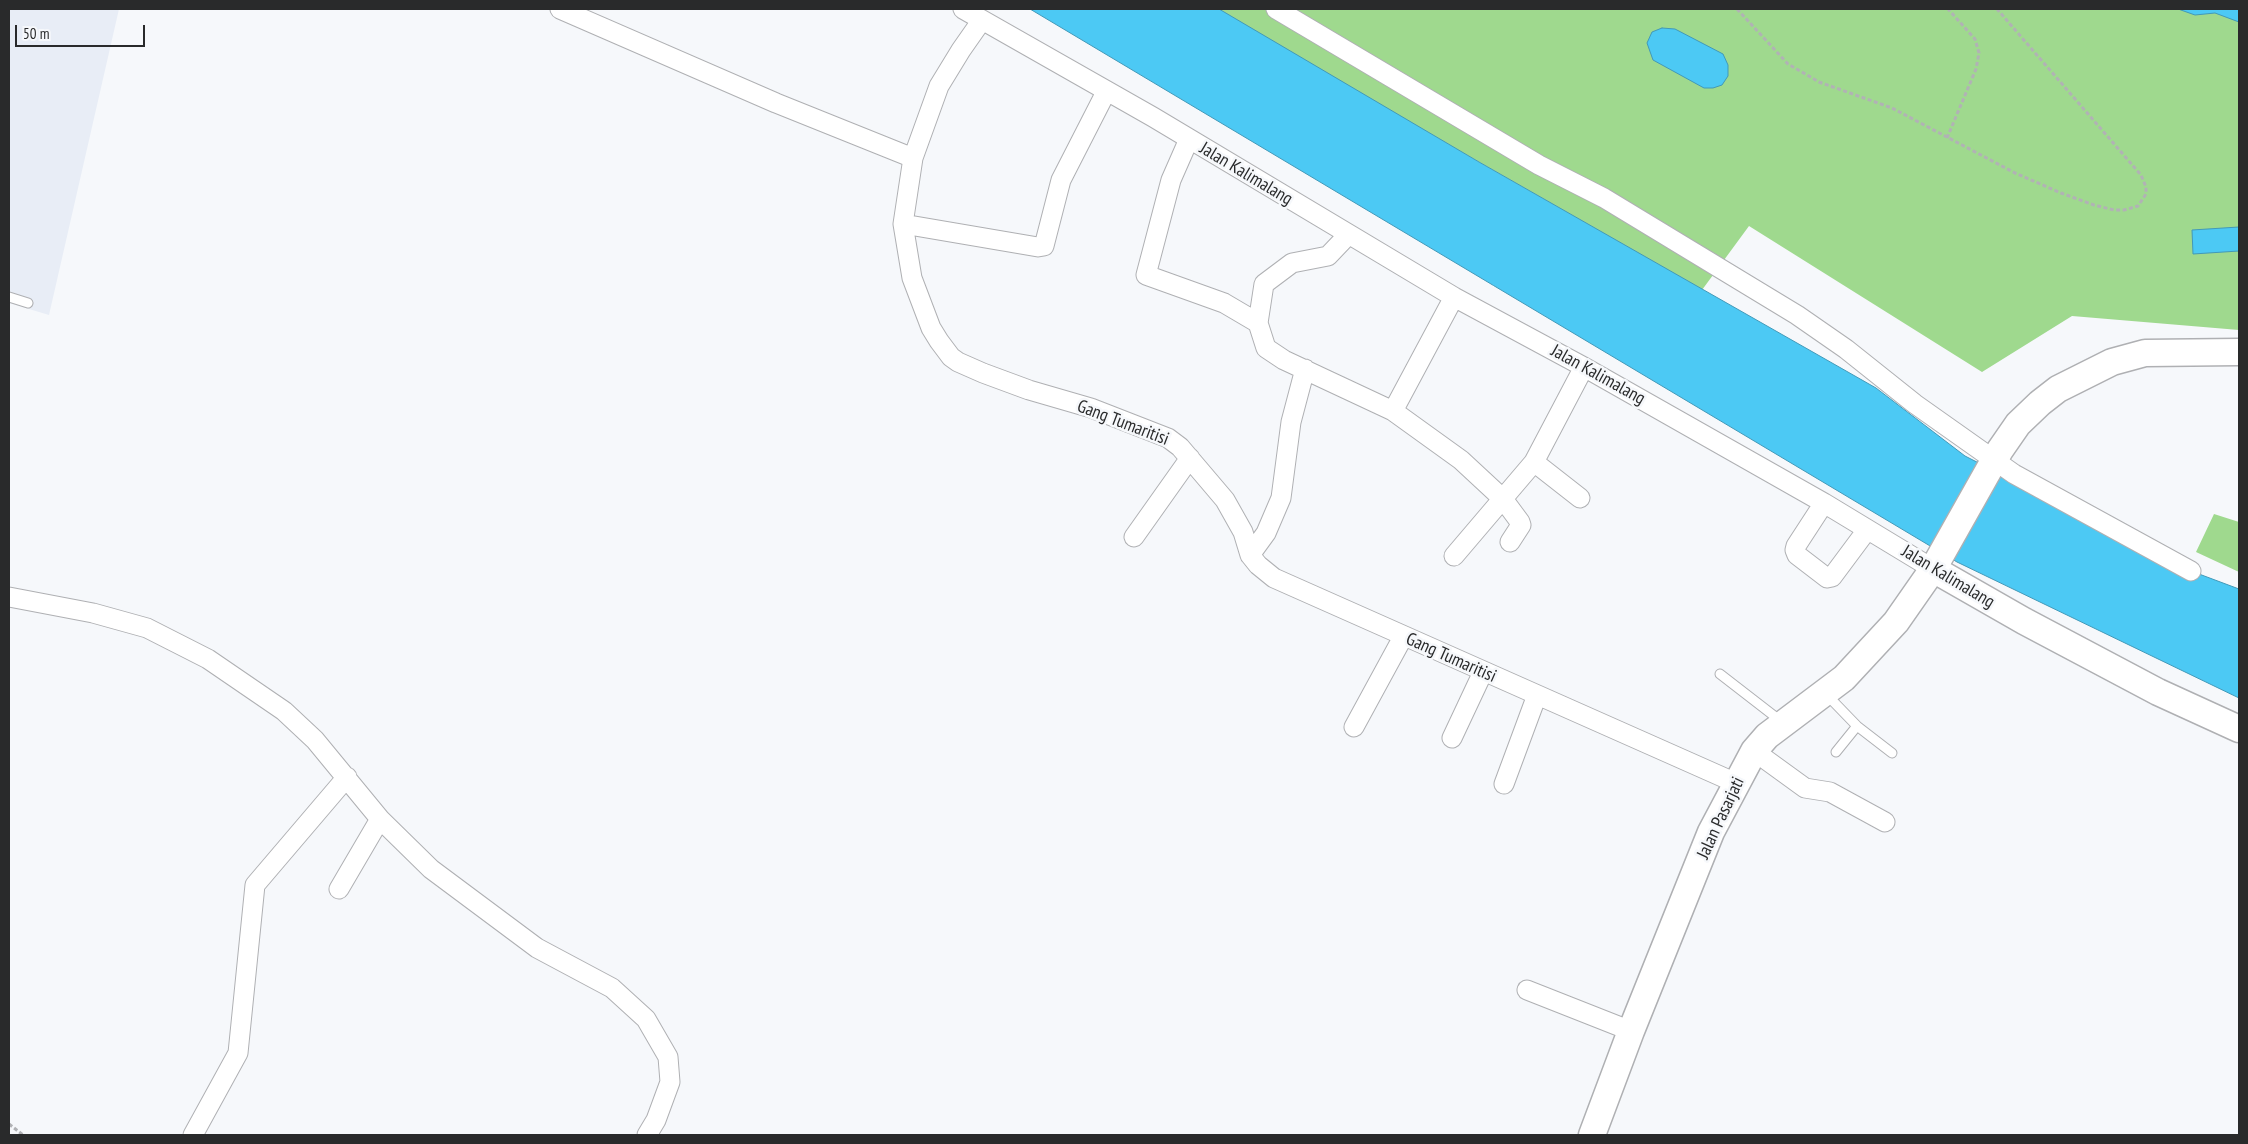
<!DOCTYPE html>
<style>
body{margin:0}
#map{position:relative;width:2248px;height:1144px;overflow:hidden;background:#f6f8fb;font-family:"PT Sans Narrow",sans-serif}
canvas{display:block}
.frame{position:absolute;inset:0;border:10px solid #292a2b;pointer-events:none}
.scale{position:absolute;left:15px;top:25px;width:130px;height:22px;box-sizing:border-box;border:2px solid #292a2b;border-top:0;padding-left:6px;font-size:15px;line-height:18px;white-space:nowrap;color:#292a2b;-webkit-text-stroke:4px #f6f8fb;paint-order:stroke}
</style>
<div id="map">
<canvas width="2248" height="1144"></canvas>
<div class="frame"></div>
<div class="scale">50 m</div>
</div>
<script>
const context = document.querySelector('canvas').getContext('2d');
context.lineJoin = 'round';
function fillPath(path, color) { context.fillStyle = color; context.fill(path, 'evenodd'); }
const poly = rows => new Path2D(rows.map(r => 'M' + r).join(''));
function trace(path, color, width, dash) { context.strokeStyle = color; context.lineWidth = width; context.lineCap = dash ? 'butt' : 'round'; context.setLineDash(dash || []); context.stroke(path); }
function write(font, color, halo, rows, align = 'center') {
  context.font = font + ' "PT Sans Narrow",sans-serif'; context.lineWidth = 5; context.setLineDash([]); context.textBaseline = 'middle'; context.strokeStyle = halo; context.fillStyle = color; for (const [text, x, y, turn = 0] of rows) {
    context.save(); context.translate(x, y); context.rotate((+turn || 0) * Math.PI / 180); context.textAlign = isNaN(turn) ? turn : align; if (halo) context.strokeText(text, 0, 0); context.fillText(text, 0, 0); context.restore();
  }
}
fillPath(poly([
 [9,9,119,9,49,315,9,303]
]), '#e8edf6');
fillPath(poly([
 [1215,9,2239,9,2239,330,2072,316,1982,372,1749,226,1702,290,1294,56],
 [2214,514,2239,522,2239,572,2196,552]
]), '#9fd98e');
const water = poly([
 [1030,9,1219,9,1479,162,1876,388,1965,456,2191,571,2239,589,2239,698,1957,562,1030,9],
 [2178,9,2239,9,2239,22,2215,13,2195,15,2178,9],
 [1662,28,1675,29,1723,54,1728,65,1728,76,1722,85,1713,88,1704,88,1653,60,1647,43,1652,32,1662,28],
 [2239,227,2239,251,2193,254,2192,230,2239,227]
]);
fillPath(water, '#4cc9f4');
trace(water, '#4299b8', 1);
const lane = poly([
 [9,297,28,303],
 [1720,674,1782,722],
 [1827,695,1857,726,1892,753],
 [1836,752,1857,726]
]);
const street = poly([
 [560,9,776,103,913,158],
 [963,9,1153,117,1454,297,1584,367,1824,503,1933,569],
 [1276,9,1539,165,1604,198,1797,315,1846,349,1915,404,2014,474,2191,571],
 [982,20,961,50,939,86,913,158,903,224,912,278,931,328,939,341,951,357,958,362,983,373,1029,390,1091,408,1168,438,1180,447,1225,500,1243,532,1250,555,1258,565,1274,578,1736,783],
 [1189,139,1171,180,1146,275,1224,303,1258,323],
 [903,224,1038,247,1044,246,1061,180,1106,92],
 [1348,235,1328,256,1292,263,1264,284,1258,323,1266,348,1284,360,1393,411,1461,460,1503,499,1520,522,1521,525,1510,542],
 [1393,411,1454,297],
 [1534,462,1580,498],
 [1824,503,1796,546,1795,550,1797,555,1827,578,1832,577,1867,530],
 [1134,537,1190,458],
 [1250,555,1266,533,1281,498,1291,422,1305,369],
 [1454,556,1534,462,1584,367],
 [9,597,93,613,147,628,208,659,284,711,315,740,380,819,431,869,537,948,612,988,646,1019,668,1057,670,1082,656,1120,647,1135],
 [1354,727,1403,637],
 [1452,738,1483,672],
 [1754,751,1805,788,1830,792,1885,822],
 [1504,784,1537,695],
 [339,889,380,819],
 [1527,990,1631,1031],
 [193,1135,238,1053,255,885,347,777]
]);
const secondary = poly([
 [1933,569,2024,621,2158,692,2239,729],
 [1592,1135,1631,1031,1711,832,1754,751,1767,736,1844,678,1896,622,1933,569,2000,450,2018,424,2040,403,2058,389,2112,362,2145,353,2239,352]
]);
trace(lane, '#afb0b3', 11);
trace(street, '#afb0b3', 21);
trace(secondary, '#afb0b3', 29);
trace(poly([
 [1737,9,1788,64,1819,82,1892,108,2015,173,2061,193,2094,205,2114,210,2124,210,2138,206,2146,194,2146,187,2141,175,1997,9],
 [1947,138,1976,69,1979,53,1975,39,1948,9],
 [9,1124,23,1135]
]), '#b1b2b5', 3, [4, 2.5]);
trace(lane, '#fff', 9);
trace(street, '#fff', 19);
trace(secondary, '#fff', 26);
write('18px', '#292a2b', '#f6f8fb', [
 ["Jalan Kalimalang",1246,174,31],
 ["Jalan Kalimalang",1598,375,29],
 ["Gang Tumaritisi",1123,423,21],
 ["Jalan Kalimalang",1948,577,31],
 ["Gang Tumaritisi",1451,658,24],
 ["Jalan Pasarjati",1721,818,-65]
]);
</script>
